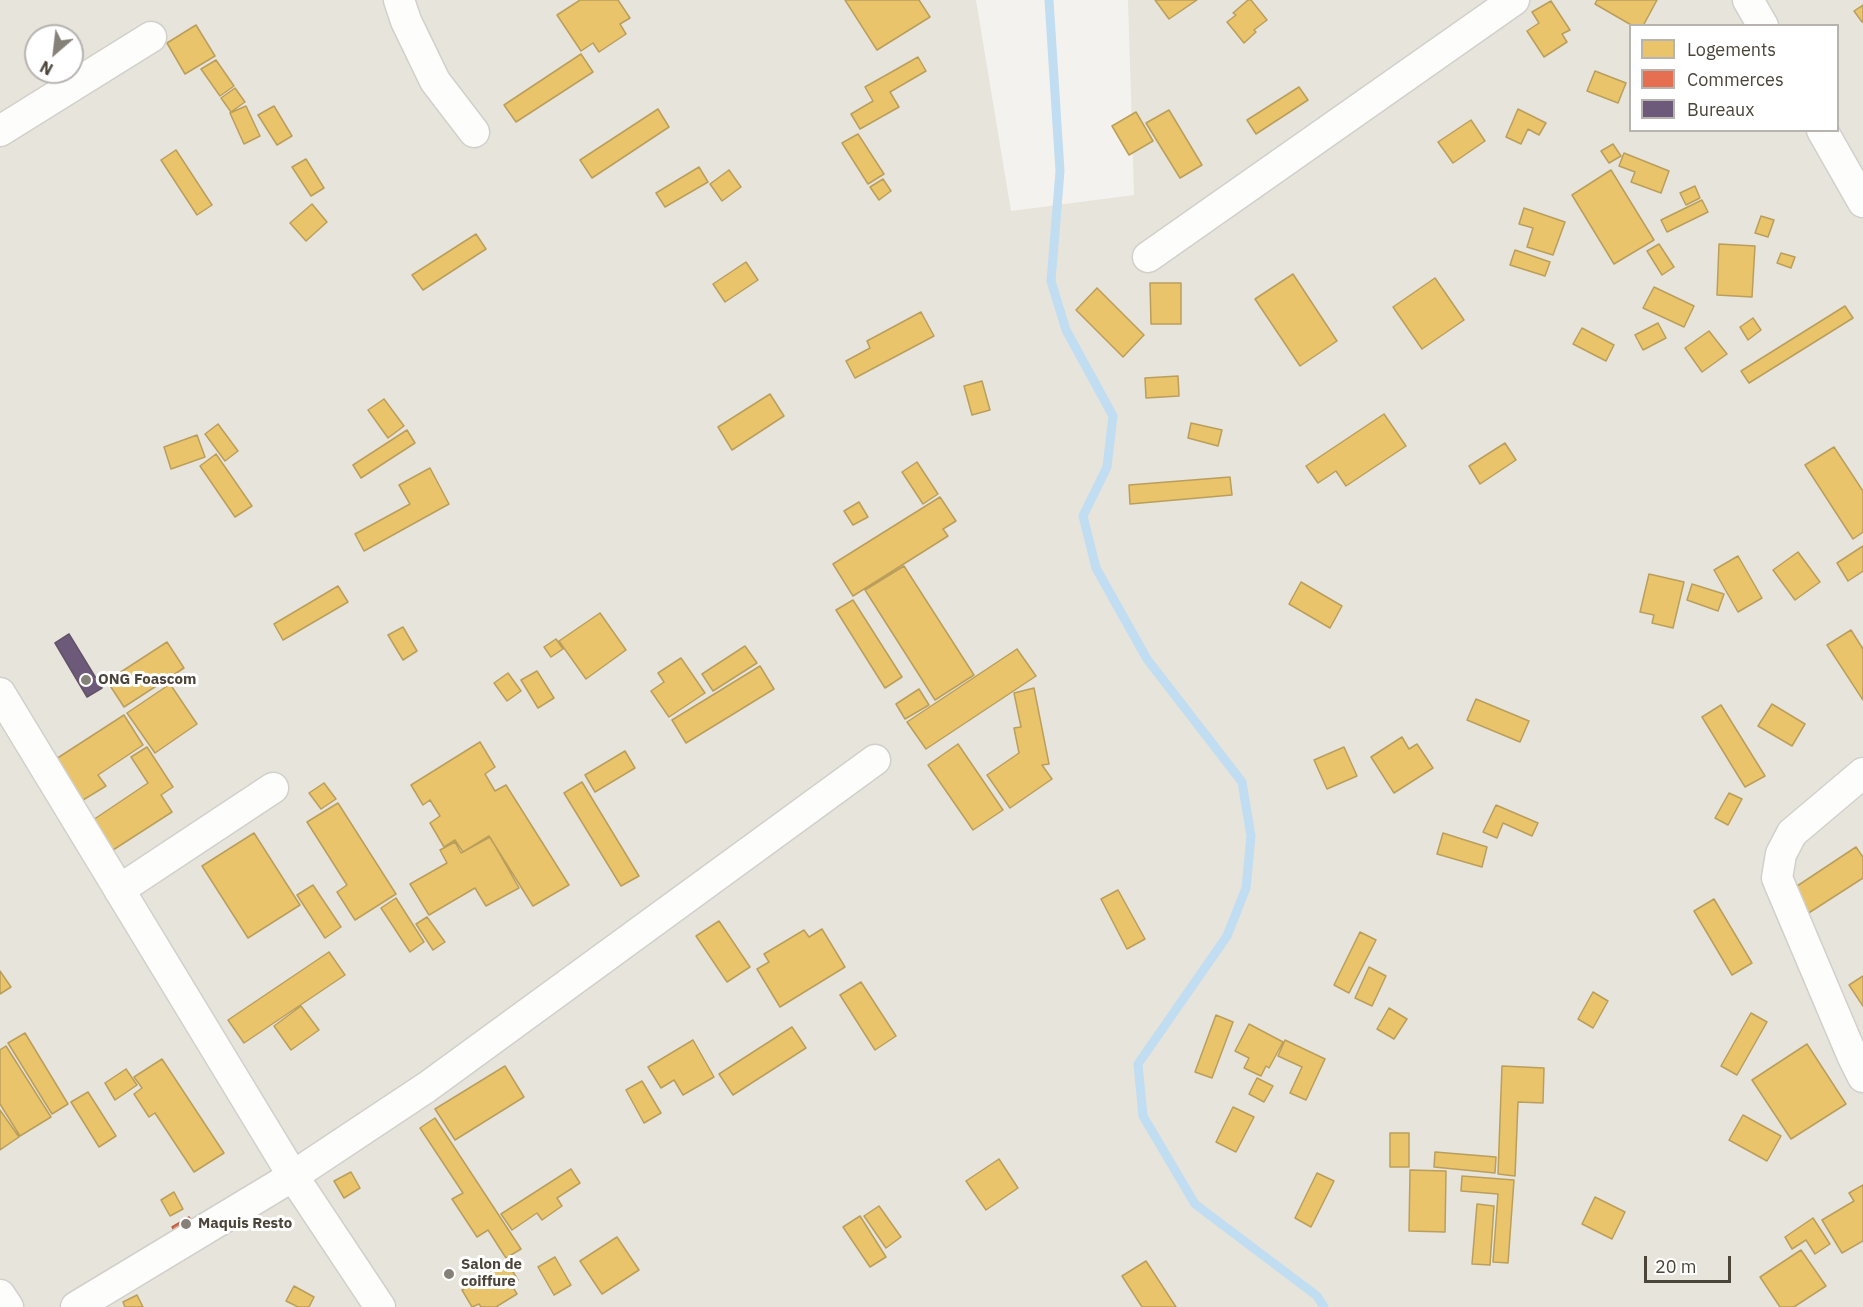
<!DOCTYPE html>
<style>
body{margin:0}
#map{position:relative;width:1863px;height:1307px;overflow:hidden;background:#f4f2ee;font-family:"IBM Plex Sans",sans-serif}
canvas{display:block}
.legend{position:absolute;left:1629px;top:24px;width:210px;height:108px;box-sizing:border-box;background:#fff;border:2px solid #b7b4b0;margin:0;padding:8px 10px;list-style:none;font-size:18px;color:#4b4439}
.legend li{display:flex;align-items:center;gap:12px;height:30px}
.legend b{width:30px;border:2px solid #b7b4b0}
.north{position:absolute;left:24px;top:24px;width:60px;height:60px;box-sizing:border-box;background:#fff;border:2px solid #b7b4b0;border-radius:50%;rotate:208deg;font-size:16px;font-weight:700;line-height:24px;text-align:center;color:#4b4439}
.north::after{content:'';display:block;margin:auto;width:21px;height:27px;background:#868178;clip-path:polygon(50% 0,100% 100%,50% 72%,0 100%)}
.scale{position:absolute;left:1644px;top:1256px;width:87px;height:27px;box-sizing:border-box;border:3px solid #4b4439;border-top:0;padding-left:8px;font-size:18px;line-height:21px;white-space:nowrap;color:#4b4439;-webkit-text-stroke:4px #fff;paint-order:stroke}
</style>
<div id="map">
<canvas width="1863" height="1307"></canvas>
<ul class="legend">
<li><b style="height:16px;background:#e9c46a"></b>Logements</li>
<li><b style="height:16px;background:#e76f51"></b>Commerces</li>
<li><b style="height:16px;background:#6d597a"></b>Bureaux</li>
</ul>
<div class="north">N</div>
<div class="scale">20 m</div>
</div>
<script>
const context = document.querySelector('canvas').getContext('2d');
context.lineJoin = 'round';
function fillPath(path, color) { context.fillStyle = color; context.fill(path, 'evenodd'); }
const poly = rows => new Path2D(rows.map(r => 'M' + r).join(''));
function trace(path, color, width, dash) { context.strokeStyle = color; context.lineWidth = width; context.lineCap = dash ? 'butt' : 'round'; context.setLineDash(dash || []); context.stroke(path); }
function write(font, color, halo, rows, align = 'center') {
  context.font = font + ' "IBM Plex Sans",sans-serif'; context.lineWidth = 6; context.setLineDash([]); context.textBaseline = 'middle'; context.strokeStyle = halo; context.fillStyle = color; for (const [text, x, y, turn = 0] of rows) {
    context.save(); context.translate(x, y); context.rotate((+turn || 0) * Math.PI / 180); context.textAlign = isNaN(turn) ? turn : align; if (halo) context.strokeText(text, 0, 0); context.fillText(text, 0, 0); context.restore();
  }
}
fillPath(poly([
 [0,0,976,0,1011,211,1134,195,1128,0,1863,0,1863,1307,0,1307],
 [1630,26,1838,26,1838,130,1630,130],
 [36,36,72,36,72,72,36,72]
]), '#e7e4dc');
const homes = poly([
 [580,0,618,0,630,18,620,24,626,34,599,52,593,43,581,51,557,15,580,0],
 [845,0,919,0,930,17,877,50,845,0],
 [1155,0,1197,0,1169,19,1155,0],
 [1248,0,1251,0,1267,20,1254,30,1256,32,1244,43,1227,22,1236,15,1233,13,1248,0],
 [1597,0,1657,0,1643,26,1633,26,1595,4,1597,0],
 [1551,1,1570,30,1562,34,1567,42,1544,57,1527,31,1539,23,1532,12,1551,1],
 [1863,5,1863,22,1862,22,1854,11,1863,5],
 [196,25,215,56,185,74,167,43,196,25],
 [581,54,593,72,516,122,504,105,581,54],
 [918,57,926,71,890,92,899,107,860,129,851,114,873,101,865,87,918,57],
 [216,60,234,86,220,96,201,69,216,60],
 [1595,71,1626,83,1618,103,1587,91,1595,71],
 [1299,87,1308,100,1256,134,1247,120,1299,87],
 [235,88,245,102,231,112,221,98,235,88],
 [246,106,260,136,244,144,230,113,246,106],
 [274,106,292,136,277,145,258,115,274,106],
 [658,109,669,127,592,178,580,160,658,109],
 [1518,109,1546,123,1539,135,1528,129,1521,144,1506,137,1518,109],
 [1169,110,1202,165,1180,178,1146,123,1169,110],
 [1136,112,1153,141,1129,155,1112,126,1136,112],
 [1471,120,1485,141,1453,163,1438,142,1471,120],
 [858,134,884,174,868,184,842,143,858,134],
 [1613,144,1621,156,1609,163,1601,151,1613,144],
 [176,150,212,205,197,215,161,160,176,150],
 [1624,153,1669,171,1661,193,1631,182,1635,172,1619,166,1624,153],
 [306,159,324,188,311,196,292,167,306,159],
 [699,167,708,182,665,207,656,193,699,167],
 [729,170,741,187,722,201,710,184,729,170],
 [1611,170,1654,240,1614,264,1572,195,1611,170],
 [883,179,891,191,879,200,870,187,883,179],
 [1695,186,1700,198,1686,205,1680,193,1695,186],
 [1702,200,1708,212,1667,232,1661,220,1702,200],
 [312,204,327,222,306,241,290,223,312,204],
 [1524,208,1565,222,1553,255,1527,247,1533,228,1519,224,1524,208],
 [1761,216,1774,220,1768,237,1755,233,1761,216],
 [476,234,486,249,423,290,412,275,476,234],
 [1659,244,1674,267,1662,275,1647,251,1659,244],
 [1719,244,1755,246,1752,297,1717,295,1719,244],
 [1515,250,1550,262,1545,276,1510,265,1515,250],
 [1781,253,1795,257,1791,268,1777,263,1781,253],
 [746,262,758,280,725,302,713,284,746,262],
 [1293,274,1337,341,1300,366,1255,299,1293,274],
 [1435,278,1464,320,1422,349,1393,307,1435,278],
 [1150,283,1181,283,1181,324,1151,324,1150,283],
 [1654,287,1694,306,1684,327,1643,308,1654,287],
 [1097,288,1144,335,1123,357,1076,310,1097,288],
 [1845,306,1853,318,1749,383,1741,371,1845,306],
 [921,312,934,336,855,378,846,361,870,348,867,341,921,312],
 [1753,318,1761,330,1748,340,1740,327,1753,318],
 [1658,323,1666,338,1643,350,1635,335,1658,323],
 [1582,328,1614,345,1606,361,1573,344,1582,328],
 [1709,331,1727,354,1702,372,1685,348,1709,331],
 [1178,376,1179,396,1146,398,1145,378,1178,376],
 [982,381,990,410,972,415,964,386,982,381],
 [770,394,784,416,732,450,718,427,770,394],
 [384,399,404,426,388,438,368,410,384,399],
 [1384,414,1406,446,1346,486,1336,471,1318,483,1306,466,1384,414],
 [1191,423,1222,430,1218,446,1188,438,1191,423],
 [218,424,238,451,225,461,205,434,218,424],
 [407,430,415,443,361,478,353,465,407,430],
 [197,435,205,457,171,469,164,447,197,435],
 [1505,443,1516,460,1480,484,1469,466,1505,443],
 [1834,447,1863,491,1863,532,1853,539,1805,465,1834,447],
 [216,454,252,506,235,517,200,466,216,454],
 [917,462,938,494,923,504,902,472,917,462],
 [430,468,449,504,364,551,355,534,410,504,399,485,430,468],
 [1230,477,1232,495,1130,504,1129,485,1230,477],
 [940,497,956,521,943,529,948,536,853,596,833,564,940,497],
 [859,502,868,517,853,525,844,511,859,502],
 [1863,546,1863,571,1848,581,1837,563,1863,546],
 [1798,552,1820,582,1795,600,1773,570,1798,552],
 [1738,556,1762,598,1738,612,1714,570,1738,556],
 [904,566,974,675,935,700,865,590,904,566],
 [1649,574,1684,582,1673,628,1652,623,1654,615,1640,612,1649,574],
 [1301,582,1342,606,1330,628,1289,604,1301,582],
 [1692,584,1724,594,1718,611,1687,600,1692,584],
 [338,586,348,602,283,640,274,624,338,586],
 [853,600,902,677,885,688,836,610,853,600],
 [600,613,626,650,586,679,559,641,600,613],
 [403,627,417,651,403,660,388,635,403,627],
 [1851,630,1863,649,1863,700,1827,645,1851,630],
 [556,639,563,649,551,657,544,647,556,639],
 [167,642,184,668,124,707,107,681,167,642],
 [745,646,757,663,713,691,702,674,745,646],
 [1017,649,1036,676,926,749,907,722,1017,649],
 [681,658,705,693,669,717,651,691,664,682,658,673,681,658],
 [760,666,774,689,686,743,672,720,760,666],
 [537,671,554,698,538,708,521,680,537,671],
 [508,673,521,691,507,701,494,683,508,673],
 [170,684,197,724,155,753,127,713,170,684],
 [1034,688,1049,764,1042,765,1052,779,1010,808,987,775,1019,753,1014,728,1021,727,1014,693,1034,688],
 [919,689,929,705,905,719,896,704,919,689],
 [1476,699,1529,721,1520,742,1467,720,1476,699],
 [1772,704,1805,724,1792,746,1758,726,1772,704],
 [1721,705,1765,776,1745,787,1702,717,1721,705],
 [124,715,143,745,98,775,106,786,83,800,56,759,124,715],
 [1402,737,1409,749,1417,744,1433,768,1394,793,1371,757,1402,737],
 [480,742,495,767,485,774,495,791,506,785,569,885,533,906,489,836,463,852,455,840,444,847,430,823,440,816,430,800,423,805,411,785,480,742],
 [958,744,1003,810,973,830,928,765,958,744],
 [147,747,173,787,161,795,172,812,113,850,93,820,148,783,131,757,147,747],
 [1344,747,1357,776,1327,789,1314,760,1344,747],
 [625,751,635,768,595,792,585,775,625,751],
 [582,782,639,876,621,886,564,793,582,782],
 [324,783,336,799,321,809,309,793,324,783],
 [1729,793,1742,799,1728,825,1715,818,1729,793],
 [338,803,396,894,355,920,337,892,347,885,307,822,338,803],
 [1496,805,1538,823,1532,836,1503,823,1497,838,1483,832,1496,805],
 [254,833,300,905,248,938,202,866,254,833],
 [1443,833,1487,847,1482,867,1437,854,1443,833],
 [490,837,519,888,486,906,475,888,429,915,410,884,447,863,440,850,455,842,461,853,490,837],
 [1856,847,1863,857,1863,878,1804,916,1788,892,1856,847],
 [313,885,341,927,325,938,297,895,313,885],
 [1118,890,1145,939,1127,949,1101,899,1118,890],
 [396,898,424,942,410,952,381,908,396,898],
 [1714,899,1752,963,1732,975,1694,911,1714,899],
 [427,917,445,942,433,950,416,924,427,917],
 [719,921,750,967,727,982,696,936,719,921],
 [822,929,845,967,780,1007,757,969,769,962,764,954,804,930,809,937,822,929],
 [1360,932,1376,940,1349,993,1334,985,1360,932],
 [329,952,345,975,244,1043,228,1020,329,952],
 [1369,967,1386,976,1372,1006,1355,998,1369,967],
 [0,971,11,987,0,994,0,971],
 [1863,976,1863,1006,1849,985,1863,976],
 [861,982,896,1036,875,1050,840,995,861,982],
 [1593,992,1608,1001,1593,1028,1578,1019,1593,992],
 [301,1006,319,1030,291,1050,274,1026,301,1006],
 [1389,1008,1407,1019,1394,1039,1377,1029,1389,1008],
 [1751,1013,1767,1022,1737,1075,1721,1066,1751,1013],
 [1216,1015,1233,1022,1212,1078,1195,1072,1216,1015],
 [1249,1024,1283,1042,1269,1068,1266,1066,1261,1076,1244,1068,1249,1058,1235,1051,1249,1024],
 [792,1027,806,1048,733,1095,719,1074,792,1027],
 [25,1033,68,1104,52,1114,8,1043,25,1033],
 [693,1040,714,1077,683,1095,674,1080,661,1088,648,1067,693,1040],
 [1285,1040,1325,1059,1306,1100,1290,1093,1302,1067,1278,1056,1285,1040],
 [1807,1044,1846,1104,1791,1139,1752,1080,1807,1044],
 [6,1046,51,1117,20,1136,0,1104,0,1050,6,1046],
 [162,1059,224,1153,194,1172,155,1113,149,1117,134,1094,142,1088,134,1077,162,1059],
 [505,1066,524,1097,455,1140,435,1109,505,1066],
 [1502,1066,1544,1068,1543,1103,1518,1102,1515,1176,1498,1174,1502,1066],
 [126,1069,137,1085,115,1100,105,1083,126,1069],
 [1257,1078,1273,1086,1264,1102,1249,1094,1257,1078],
 [642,1081,661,1113,644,1123,626,1090,642,1081],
 [88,1092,116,1136,99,1147,71,1102,88,1092],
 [1233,1107,1254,1117,1236,1152,1216,1142,1233,1107],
 [0,1110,19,1137,0,1150,0,1110],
 [1743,1115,1781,1136,1767,1161,1729,1140,1743,1115],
 [435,1118,521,1249,506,1258,488,1230,477,1237,452,1199,463,1193,420,1128,435,1118],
 [1390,1133,1409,1133,1409,1167,1390,1167,1390,1133],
 [1435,1152,1496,1157,1495,1173,1434,1167,1435,1152],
 [999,1159,1018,1188,986,1210,966,1181,999,1159],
 [571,1169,580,1183,557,1198,562,1206,542,1220,537,1213,512,1230,501,1214,571,1169],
 [1410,1170,1446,1171,1445,1232,1409,1231,1410,1170],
 [351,1172,360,1188,344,1198,334,1181,351,1172],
 [1317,1173,1334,1181,1311,1227,1295,1218,1317,1173],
 [1462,1176,1514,1180,1508,1263,1493,1262,1498,1194,1461,1191,1462,1176],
 [1863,1185,1863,1241,1842,1253,1822,1220,1854,1201,1849,1193,1863,1185],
 [174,1192,183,1209,170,1216,161,1200,174,1192],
 [1595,1197,1625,1212,1612,1239,1582,1224,1595,1197],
 [1477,1204,1494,1206,1490,1265,1472,1264,1477,1204],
 [879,1206,901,1237,886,1248,864,1216,879,1206],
 [860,1216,886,1257,870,1267,843,1227,860,1216],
 [1813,1218,1830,1244,1815,1254,1806,1240,1792,1249,1785,1237,1813,1218],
 [617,1237,639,1270,602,1294,580,1261,617,1237],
 [1801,1250,1826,1286,1794,1307,1780,1307,1760,1277,1801,1250],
 [555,1257,571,1285,554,1295,538,1267,555,1257],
 [1146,1261,1176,1307,1142,1307,1122,1276,1146,1261],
 [507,1262,518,1280,511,1284,517,1294,496,1307,481,1307,479,1304,472,1307,462,1290,507,1262],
 [294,1286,314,1297,309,1307,298,1307,286,1301,294,1286],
 [137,1295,143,1307,125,1307,123,1302,137,1295]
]);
fillPath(homes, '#e9c46a');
trace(homes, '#ba9e5b', 1.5);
const shops = poly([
 [189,1217,194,1224,176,1234,172,1227,189,1217]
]);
fillPath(shops, '#e76f51');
trace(shops, '#b8624a', 1.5);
const offices = poly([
 [69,634,102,688,87,697,55,643,69,634]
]);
fillPath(offices, '#6d597a');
trace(offices, '#635366', 1.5);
trace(poly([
 [1049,0,1060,171,1051,281,1066,330,1113,416,1107,467,1083,516,1096,568,1147,659,1242,782,1251,836,1246,888,1227,936,1138,1064,1143,1116,1195,1204,1317,1296,1324,1307]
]), '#c0ddf1', 9);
const street = poly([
 [399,0,406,21,435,81,474,132],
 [1748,0,1763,26],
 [1822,130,1863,202],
 [0,131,151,37],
 [1148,257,1514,0],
 [0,693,293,1176,380,1307],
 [1863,773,1792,833,1781,854,1777,878,1852,1055,1863,1077],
 [119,890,273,788],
 [0,1295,8,1307],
 [76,1307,293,1176,427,1087,875,760]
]);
trace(street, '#d2d0cb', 33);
trace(street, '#fdfdfc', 30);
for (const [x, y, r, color] of [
 [86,680,6,"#868178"],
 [186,1224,6,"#868178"],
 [449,1274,6,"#868178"]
]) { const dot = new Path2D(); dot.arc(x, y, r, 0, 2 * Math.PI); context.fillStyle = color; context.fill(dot); trace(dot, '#fff', 2); }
write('bold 15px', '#4b4439', '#fff', [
 ["ONG Foascom",98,680],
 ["Maquis Resto",198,1224],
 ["Salon de",461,1265],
 ["coiffure",461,1282]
], 'left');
</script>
